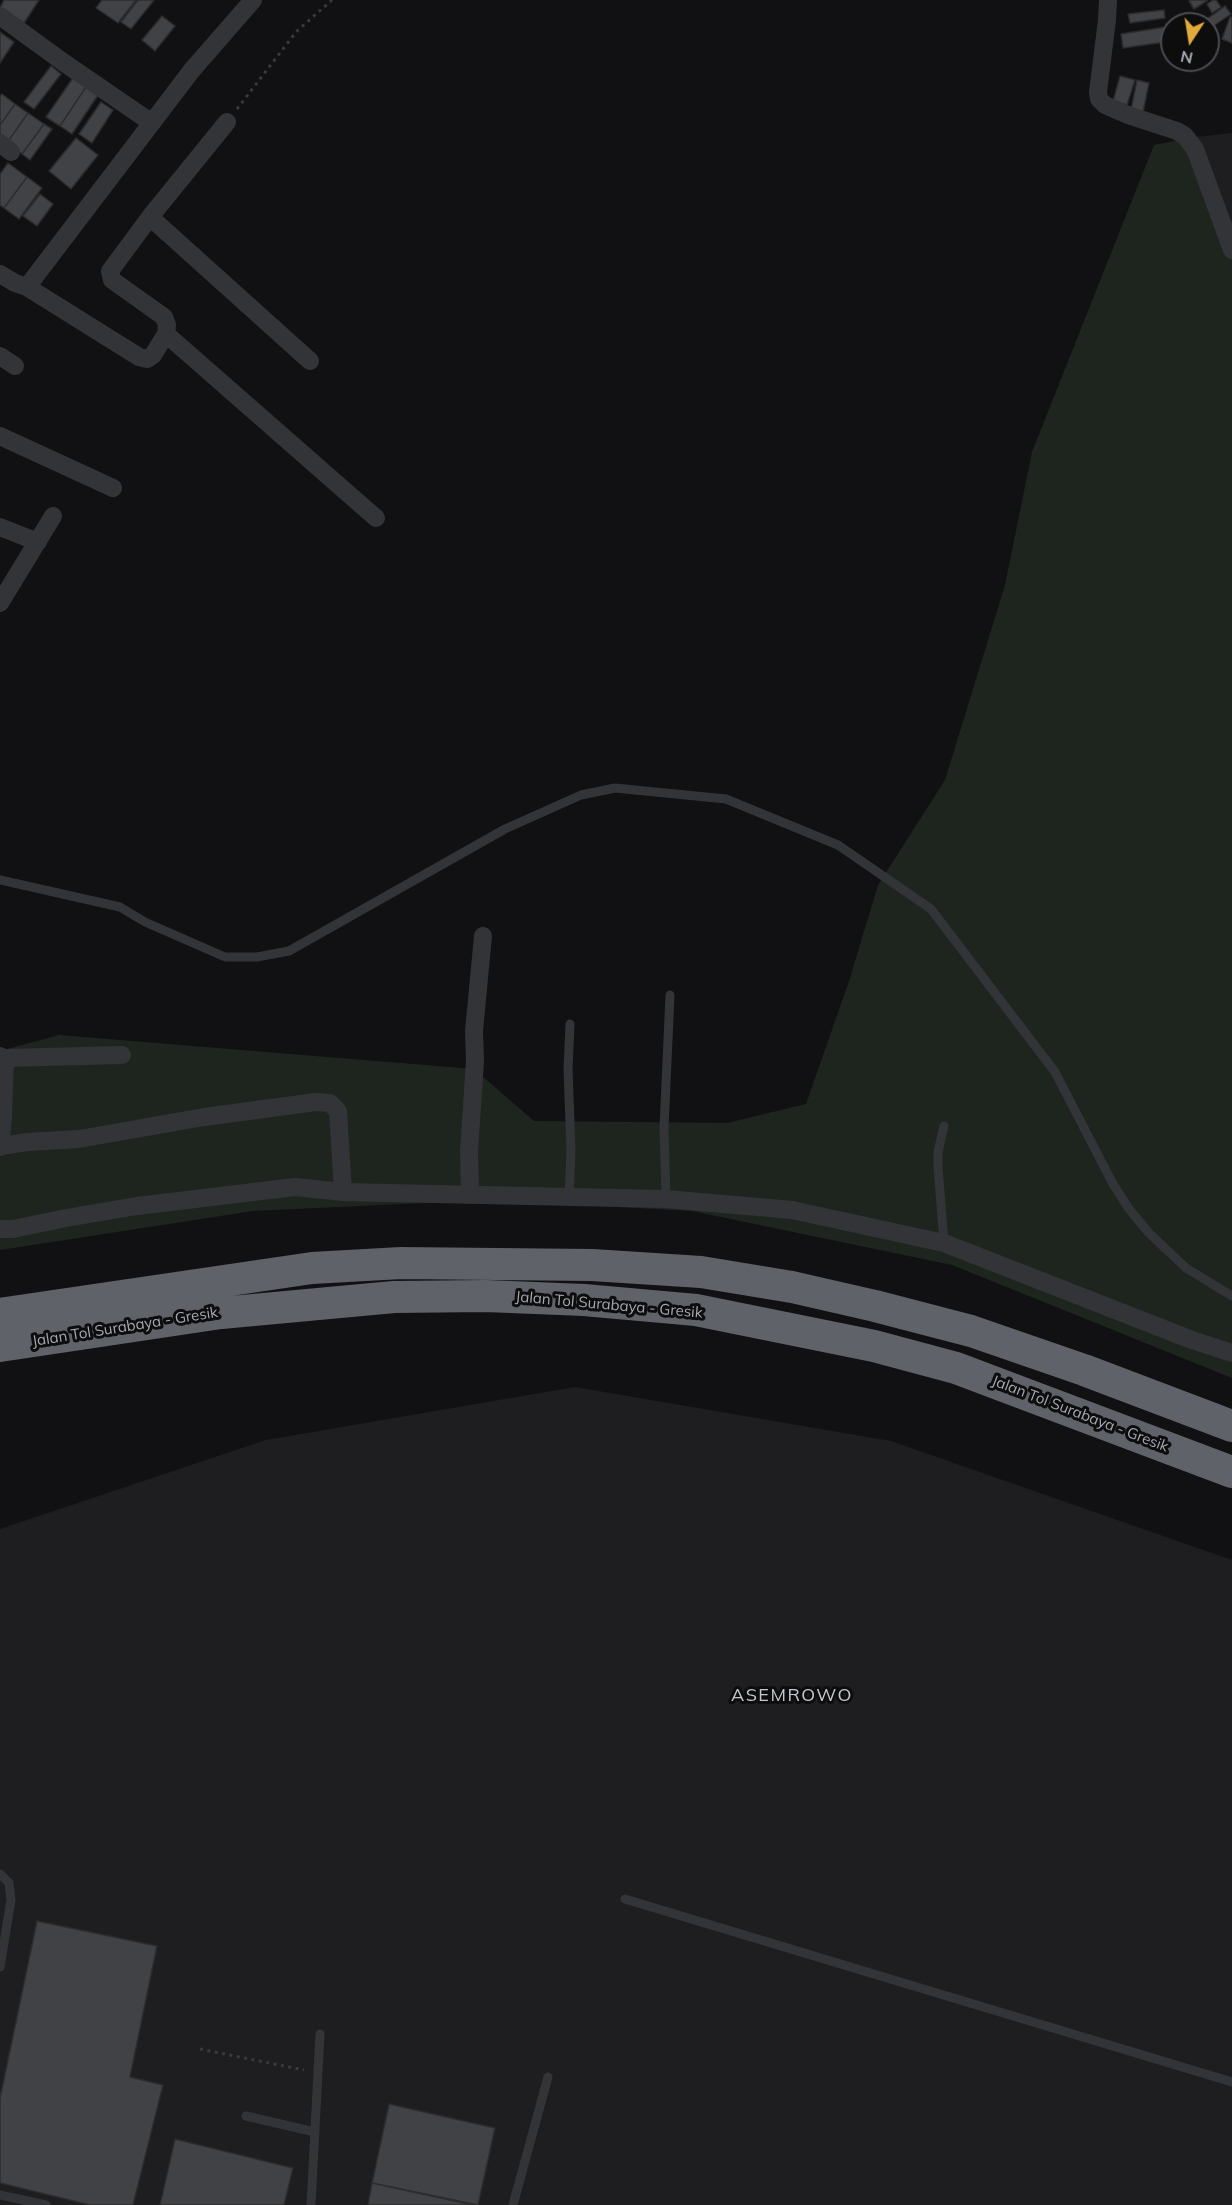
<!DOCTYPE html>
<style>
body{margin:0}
#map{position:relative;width:1232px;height:2205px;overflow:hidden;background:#111113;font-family:Mulish,sans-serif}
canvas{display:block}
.north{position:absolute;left:1160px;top:12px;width:60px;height:60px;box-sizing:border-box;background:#0d0d0e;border:2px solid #494b50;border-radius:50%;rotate:192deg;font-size:16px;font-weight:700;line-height:24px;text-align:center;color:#a4a8b2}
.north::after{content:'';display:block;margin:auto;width:21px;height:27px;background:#e2aa3a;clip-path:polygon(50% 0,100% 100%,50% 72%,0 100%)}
</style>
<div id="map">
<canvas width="1232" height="2205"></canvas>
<div class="north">N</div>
</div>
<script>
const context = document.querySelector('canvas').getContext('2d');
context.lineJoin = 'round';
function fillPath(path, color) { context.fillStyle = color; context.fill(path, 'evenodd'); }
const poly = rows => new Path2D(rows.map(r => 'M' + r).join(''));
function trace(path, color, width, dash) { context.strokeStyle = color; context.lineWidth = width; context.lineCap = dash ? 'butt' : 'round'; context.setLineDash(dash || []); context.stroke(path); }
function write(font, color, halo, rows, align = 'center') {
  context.font = font + ' Mulish,sans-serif'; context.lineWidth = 6; context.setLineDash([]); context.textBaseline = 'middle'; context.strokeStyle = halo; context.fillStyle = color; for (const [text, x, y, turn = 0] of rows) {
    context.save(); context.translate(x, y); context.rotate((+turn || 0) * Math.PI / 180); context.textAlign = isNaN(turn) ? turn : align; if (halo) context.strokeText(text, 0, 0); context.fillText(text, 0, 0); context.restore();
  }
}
fillPath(poly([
 [1232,133,1232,245,1195,137],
 [575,1387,891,1441,1232,1560,1232,2205,0,2205,0,1529,266,1440]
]), '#1e1e20');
fillPath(poly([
 [1195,137,1232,245,1232,1378,952,1265,692,1211,486,1200,253,1211,0,1250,0,1051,59,1035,474,1069,534,1121,727,1123,806,1104,849,981,878,885,945,780,1005,585,1032,452,1154,145]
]), '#1e251f');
const building = poly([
 [4,0,39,0,24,23,0,8,4,0],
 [102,0,136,0,118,23,96,8,102,0],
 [138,0,154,0,131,29,121,22,138,0],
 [1191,0,1208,0,1194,9,1189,1,1191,0],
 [1213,0,1216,0,1221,7,1212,13,1207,4,1213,0],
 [1225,6,1231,14,1209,29,1208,24,1204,21,1225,6],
 [1164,10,1165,18,1130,23,1128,14,1164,10],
 [162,16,175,26,155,51,142,40,162,16],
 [1230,17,1232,17,1232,43,1222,39,1230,17],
 [1172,26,1172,41,1123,48,1121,34,1172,26],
 [0,32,14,42,0,63,0,32],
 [51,66,61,74,34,109,24,102,51,66],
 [1120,76,1135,80,1127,105,1113,101,1120,76],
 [73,78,86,87,60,126,46,117,73,78],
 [1137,80,1149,83,1142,117,1130,115,1137,80],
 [86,87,98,95,72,134,60,126,86,87],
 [2,94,15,104,0,125,0,96,2,94],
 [101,102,113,110,92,143,79,134,101,102],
 [15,104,28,113,7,143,0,138,0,125,15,104],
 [28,113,44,124,22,154,7,143,28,113],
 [44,124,52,129,30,160,22,154,44,124],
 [76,138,98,155,71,189,49,171,76,138],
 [8,163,27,177,4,208,0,205,0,174,8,163],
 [27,177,42,188,19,219,4,208,27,177],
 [40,194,53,204,37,226,23,216,40,194],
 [37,1921,157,1946,130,2077,163,2085,133,2205,90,2205,0,2183,0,2098,37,1921],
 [389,2104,495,2128,478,2205,372,2183,389,2104],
 [175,2139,293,2168,284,2205,160,2205,175,2139],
 [372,2183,473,2205,368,2205,372,2183]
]);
fillPath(building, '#414246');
trace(building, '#2c2c2f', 1.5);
trace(poly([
 [237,109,296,32,332,0],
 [200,2049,304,2070]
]), '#393a3e', 3, [3, 4.5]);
trace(poly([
 [0,880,120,907,145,922,225,957,257,957,289,951,505,829,581,795,615,788,726,799,838,845,931,909,1055,1072,1113,1184,1129,1209,1149,1233,1186,1268,1232,1296],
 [569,1197,571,1151,568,1069,570,1024],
 [666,1199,664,1128,670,995],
 [944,1243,938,1167,938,1152,944,1126],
 [0,1874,9,1883,11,1900,0,1967],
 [625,1899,1232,2082],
 [246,2116,315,2132],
 [0,2195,46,2205],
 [311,2205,320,2034],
 [513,2205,548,2077]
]), '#333437', 9);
trace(poly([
 [1108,0,1107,20,1098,92,1099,99,1105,105,1128,115,1177,131,1185,136,1195,149,1232,250],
 [0,16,63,62,152,123],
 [0,143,11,152],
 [150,217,310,361],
 [0,274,15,283,27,287,192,70,253,0],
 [27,287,139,357,147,359,153,355,166,334,167,325,164,317,112,280,110,271,150,217,227,122],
 [166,334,376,518],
 [0,356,15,366],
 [0,436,113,488],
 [0,527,38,542],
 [0,603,53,516],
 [0,1056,5,1058,122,1055],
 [0,1146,28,1142,79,1139,204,1117,316,1102,330,1103,338,1111,343,1192],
 [0,1147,3,1118,5,1058],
 [470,1194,469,1151,475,1061,474,1031,483,936],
 [0,1229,13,1229,66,1218,137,1206,295,1187,343,1192,666,1199,792,1210,944,1243,1192,1340,1232,1353]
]), '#333437', 18);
trace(poly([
 [0,1314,312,1268,401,1263,592,1265,701,1272,792,1287,875,1306,971,1331,1084,1370,1232,1426],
 [0,1346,221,1313,394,1297,486,1296,584,1300,696,1310,874,1346,956,1368,1232,1472]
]), '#5f6268', 32);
write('15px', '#a4a8b2', '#0d0d0e', [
 ["Jalan Tol Surabaya - Gresik",609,1305,5],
 ["Jalan Tol Surabaya - Gresik",125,1327,-9],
 ["Jalan Tol Surabaya - Gresik",1080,1414,21]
]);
context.letterSpacing = '1.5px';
write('18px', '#c4c7cf', '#0d0d0e', [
 ["ASEMROWO",792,1696]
]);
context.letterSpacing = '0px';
</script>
